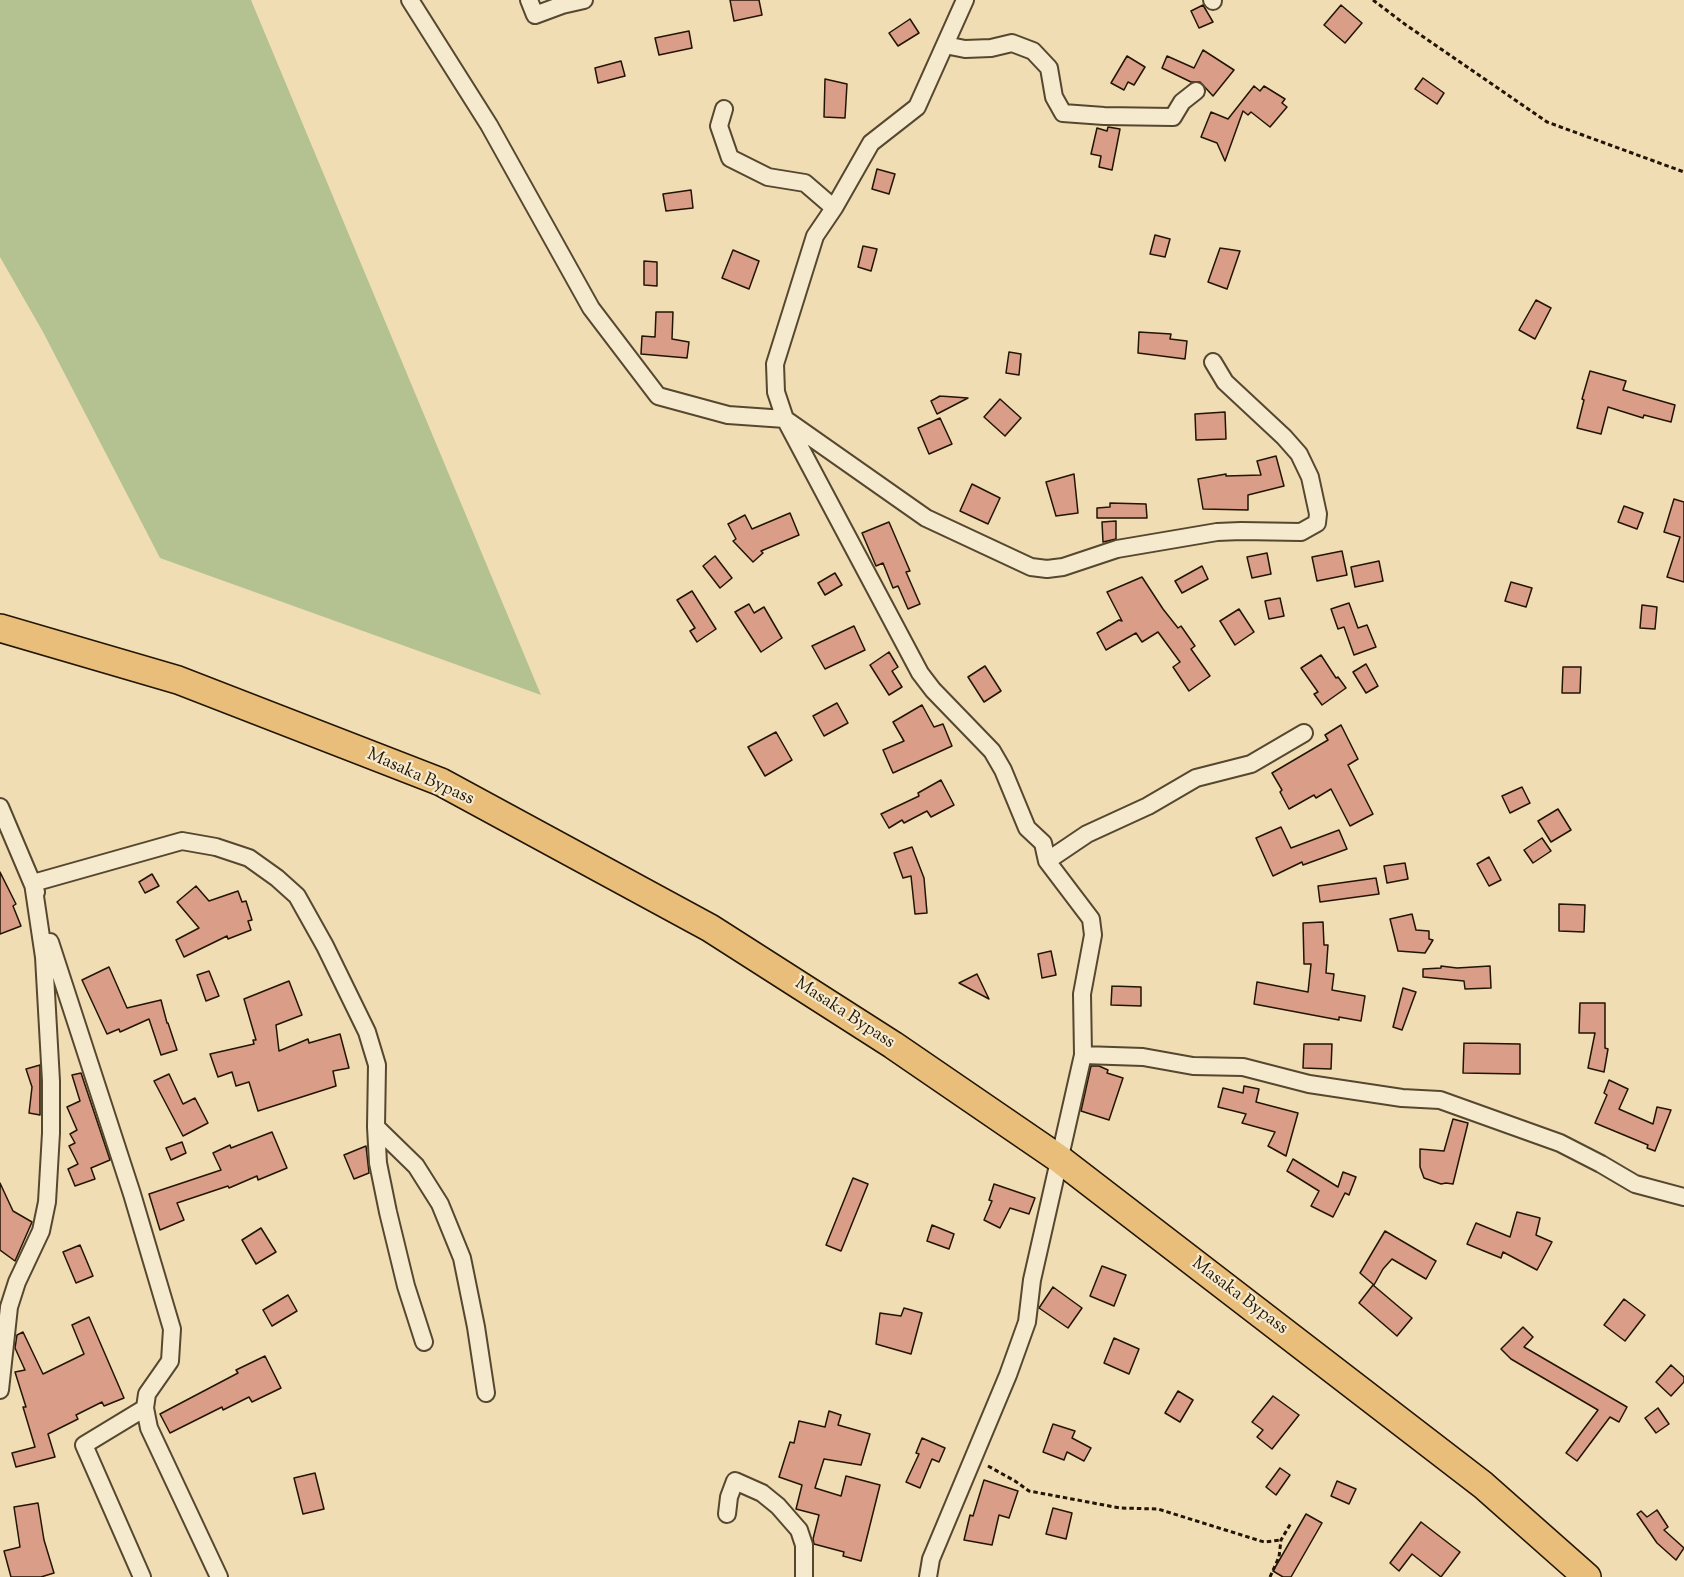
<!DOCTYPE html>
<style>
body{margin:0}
canvas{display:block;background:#f0ddb4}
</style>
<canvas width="1684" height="1577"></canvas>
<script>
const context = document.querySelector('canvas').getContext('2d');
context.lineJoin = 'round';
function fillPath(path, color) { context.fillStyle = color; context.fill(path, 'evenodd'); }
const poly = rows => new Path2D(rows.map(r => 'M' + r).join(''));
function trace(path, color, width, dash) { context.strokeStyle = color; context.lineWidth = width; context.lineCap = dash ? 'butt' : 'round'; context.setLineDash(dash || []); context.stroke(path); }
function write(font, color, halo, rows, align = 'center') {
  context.font = font + ' "Sorts Mill Goudy",serif'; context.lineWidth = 4.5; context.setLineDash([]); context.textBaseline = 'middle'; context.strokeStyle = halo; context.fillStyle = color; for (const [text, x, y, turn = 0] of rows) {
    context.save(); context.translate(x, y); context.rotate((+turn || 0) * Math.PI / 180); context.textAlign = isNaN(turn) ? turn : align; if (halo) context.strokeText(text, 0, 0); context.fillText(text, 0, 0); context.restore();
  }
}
fillPath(poly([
 [0,0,251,0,541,695,160,558,43,332,0,257]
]), '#b4c291');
const building = poly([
 [730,0,759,0,762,15,734,21,730,0],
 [1203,5,1213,22,1199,28,1191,11,1203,5],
 [1341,5,1362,23,1345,43,1324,25,1341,5],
 [910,19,919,33,898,46,889,33,910,19],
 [689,31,692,48,659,55,655,38,689,31],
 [1203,50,1234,70,1213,96,1200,82,1191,82,1162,68,1167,56,1194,68,1203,50],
 [1127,56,1145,67,1134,85,1128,82,1124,90,1111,83,1127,56],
 [621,61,625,76,598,83,595,68,621,61],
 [1423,78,1444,93,1437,104,1415,89,1423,78],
 [825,79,847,84,845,118,824,117,825,79],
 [1254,86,1260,91,1264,86,1285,99,1282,103,1287,107,1270,127,1251,112,1248,115,1243,111,1225,161,1217,143,1201,137,1211,112,1228,119,1254,86],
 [1108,127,1120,129,1112,170,1099,167,1101,156,1091,154,1097,128,1107,131,1108,127],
 [877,169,895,174,889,194,872,189,877,169],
 [691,190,693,208,666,211,663,194,691,190],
 [1155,235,1170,239,1165,257,1150,254,1155,235],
 [863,246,877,249,871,271,858,267,863,246],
 [1220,248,1240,251,1227,289,1208,282,1220,248],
 [733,250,759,261,749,289,722,278,733,250],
 [644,261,657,262,657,286,644,285,644,261],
 [1536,300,1551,308,1535,339,1519,330,1536,300],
 [656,312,673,312,672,339,689,342,687,358,641,354,642,336,655,337,656,312],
 [1139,332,1171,334,1170,339,1187,341,1185,359,1138,353,1139,332],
 [1009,352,1021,354,1019,375,1006,373,1009,352],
 [1590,371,1626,381,1623,390,1675,405,1671,422,1644,415,1643,418,1608,407,1601,434,1577,428,1584,400,1582,399,1590,371],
 [940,396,968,398,937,414,931,401,940,396],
 [1000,399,1021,418,1005,436,984,417,1000,399],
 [1225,412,1226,439,1196,440,1195,414,1225,412],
 [940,418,952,444,929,454,918,428,940,418],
 [1276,456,1284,486,1248,495,1248,510,1203,509,1198,479,1226,474,1226,476,1261,475,1257,461,1276,456],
 [1074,474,1078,513,1056,516,1046,482,1074,474],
 [972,484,1000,498,988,524,960,511,972,484],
 [1674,499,1684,502,1684,582,1667,577,1680,537,1664,532,1674,499],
 [1110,503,1146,504,1147,518,1097,518,1097,508,1110,507,1110,503],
 [1624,506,1643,513,1637,529,1618,522,1624,506],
 [790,513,799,535,761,551,763,553,753,562,733,541,736,539,728,524,745,515,752,529,790,513],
 [1116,521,1116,539,1103,542,1102,522,1116,521],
 [889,522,910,571,906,572,920,604,908,609,898,586,893,588,883,563,876,566,862,533,889,522],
 [1342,551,1347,575,1317,581,1312,557,1342,551],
 [1267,553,1271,574,1252,578,1247,557,1267,553],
 [715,556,732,578,720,588,703,566,715,556],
 [1379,561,1383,581,1355,587,1351,567,1379,561],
 [1202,566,1208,579,1182,593,1175,581,1202,566],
 [835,573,842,585,825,595,818,583,835,573],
 [1142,577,1163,609,1178,628,1181,626,1195,646,1191,649,1210,676,1189,691,1173,667,1180,662,1158,632,1142,642,1136,633,1106,650,1097,633,1119,620,1122,621,1107,592,1142,577],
 [1511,582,1532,588,1526,607,1505,601,1511,582],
 [692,591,716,629,697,642,690,631,695,628,677,600,692,591],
 [1280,598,1284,616,1269,619,1265,601,1280,598],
 [1349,603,1358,628,1367,625,1376,647,1354,655,1344,627,1338,629,1331,609,1349,603],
 [749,604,754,613,764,607,782,638,761,652,735,612,749,604],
 [1642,605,1657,607,1655,629,1640,628,1642,605],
 [1239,609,1254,632,1235,645,1220,621,1239,609],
 [854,626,865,650,825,669,812,646,854,626],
 [889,652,898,667,892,671,902,687,889,695,870,665,889,652],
 [1321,655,1336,678,1338,677,1346,688,1322,705,1314,694,1318,692,1301,668,1321,655],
 [1366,664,1378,686,1366,693,1353,672,1366,664],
 [985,666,1001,691,984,702,968,677,985,666],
 [1563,667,1581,667,1580,693,1562,693,1563,667],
 [837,703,848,723,824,736,813,716,837,703],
 [922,705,934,727,943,724,952,746,893,773,883,750,904,741,893,722,922,705],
 [1341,725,1358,759,1348,765,1373,814,1350,826,1331,789,1316,798,1314,795,1289,809,1280,792,1282,790,1272,773,1328,740,1325,735,1341,725],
 [776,732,792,760,765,776,748,747,776,732],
 [941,780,954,805,931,817,927,811,904,823,902,820,889,828,881,814,919,796,918,793,941,780],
 [1522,787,1530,803,1510,813,1502,796,1522,787],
 [1558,809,1571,830,1551,842,1538,821,1558,809],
 [1281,827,1291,848,1339,830,1347,849,1303,865,1302,862,1273,876,1256,838,1281,827],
 [1542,838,1551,851,1533,863,1524,850,1542,838],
 [912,847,924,878,927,913,915,914,911,876,903,878,894,853,912,847],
 [1489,857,1501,880,1489,886,1477,864,1489,857],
 [1405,863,1408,879,1387,883,1384,866,1405,863],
 [0,872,16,904,13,906,21,926,0,934,0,872],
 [152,874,159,886,145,893,139,882,152,874],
 [1376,878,1379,894,1320,902,1318,886,1376,878],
 [196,886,209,901,238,891,242,902,246,901,252,920,248,921,251,930,228,939,227,936,184,957,176,940,199,928,177,902,196,886],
 [1559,904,1585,905,1584,932,1559,931,1559,904],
 [1412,914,1416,930,1429,931,1429,939,1433,940,1425,953,1398,951,1390,919,1412,914],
 [1323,922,1324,945,1328,945,1326,973,1334,974,1332,990,1365,996,1361,1021,1339,1017,1339,1020,1254,1004,1257,982,1308,992,1311,964,1304,964,1303,923,1323,922],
 [1051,951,1056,975,1042,978,1038,954,1051,951],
 [1441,966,1457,968,1490,966,1491,988,1465,989,1464,981,1423,977,1423,969,1441,968,1441,966],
 [109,967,127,1008,161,1000,167,1023,168,1023,177,1050,161,1055,149,1019,120,1032,119,1029,107,1034,82,980,109,967],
 [209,971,219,996,206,1001,197,975,209,971],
 [977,974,989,999,959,983,977,974],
 [289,981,302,1015,276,1025,279,1051,308,1039,309,1043,340,1034,349,1068,333,1071,336,1086,258,1111,249,1082,236,1086,232,1072,218,1077,210,1054,254,1044,253,1040,256,1040,244,999,289,981],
 [1112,986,1141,987,1141,1006,1111,1005,1112,986],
 [1403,988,1416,992,1402,1030,1393,1027,1403,988],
 [1580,1003,1605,1003,1605,1048,1608,1049,1604,1072,1588,1068,1595,1033,1579,1033,1580,1003],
 [1464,1043,1520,1044,1520,1074,1463,1073,1464,1043],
 [1304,1044,1332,1044,1331,1069,1303,1068,1304,1044],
 [40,1065,40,1115,29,1113,32,1087,26,1069,40,1065],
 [1091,1066,1099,1066,1108,1070,1107,1073,1123,1078,1109,1120,1081,1111,1091,1066],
 [81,1073,110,1160,91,1168,95,1179,75,1186,68,1169,78,1164,69,1146,75,1143,70,1134,77,1130,67,1107,80,1101,72,1075,81,1073],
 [169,1074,183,1104,195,1098,208,1123,183,1136,154,1081,169,1074],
 [1609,1080,1628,1089,1619,1109,1653,1124,1657,1107,1671,1110,1655,1151,1647,1148,1648,1145,1595,1123,1607,1095,1604,1093,1609,1080],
 [1244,1086,1259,1089,1256,1102,1298,1113,1286,1156,1268,1146,1275,1132,1242,1123,1246,1114,1218,1107,1223,1088,1243,1093,1244,1086],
 [1453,1119,1468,1123,1453,1184,1446,1183,1441,1184,1424,1178,1420,1167,1420,1149,1444,1151,1453,1119],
 [272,1132,287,1168,258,1180,257,1176,229,1188,228,1186,177,1203,184,1220,160,1230,149,1194,221,1170,213,1153,230,1145,231,1148,272,1132],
 [182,1142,186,1153,171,1160,166,1148,182,1142],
 [366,1146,369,1173,354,1179,344,1155,366,1146],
 [1293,1159,1338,1187,1343,1172,1356,1177,1349,1195,1345,1193,1333,1217,1311,1206,1319,1191,1287,1171,1293,1159],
 [853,1178,868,1184,841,1251,826,1245,853,1178],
 [0,1183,13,1211,32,1222,15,1261,0,1250,0,1183],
 [994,1184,1035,1198,1029,1214,1010,1208,1000,1228,984,1220,992,1201,989,1200,994,1184],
 [1517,1212,1540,1218,1536,1235,1552,1242,1537,1270,1503,1252,1501,1258,1467,1244,1476,1223,1510,1237,1517,1212],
 [932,1225,954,1234,949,1249,927,1241,932,1225],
 [261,1228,276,1252,256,1264,242,1240,261,1228],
 [1385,1231,1436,1261,1426,1279,1392,1259,1383,1269,1374,1285,1360,1273,1385,1231],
 [80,1245,93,1276,76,1283,63,1252,80,1245],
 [1102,1266,1126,1275,1114,1306,1090,1296,1102,1266],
 [1373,1285,1412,1318,1397,1336,1359,1303,1373,1285],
 [1053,1287,1082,1308,1068,1328,1039,1308,1053,1287],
 [288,1295,297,1311,272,1326,263,1310,288,1295],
 [1624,1299,1645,1315,1625,1341,1604,1325,1624,1299],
 [904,1308,922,1313,911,1354,876,1344,880,1313,901,1316,904,1308],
 [89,1317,124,1398,104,1406,102,1402,76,1415,78,1419,48,1434,55,1457,16,1467,12,1453,35,1447,23,1407,26,1407,15,1372,25,1370,15,1348,17,1335,23,1332,43,1374,84,1354,72,1325,89,1317],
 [1523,1327,1533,1337,1524,1347,1627,1407,1619,1422,1610,1417,1577,1461,1566,1453,1598,1410,1511,1359,1501,1349,1523,1327],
 [1114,1338,1139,1349,1129,1374,1104,1363,1114,1338],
 [265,1356,281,1388,252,1402,249,1397,223,1410,222,1407,170,1433,160,1414,238,1373,236,1370,265,1356],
 [1671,1365,1684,1377,1684,1382,1671,1396,1656,1382,1671,1365],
 [1178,1391,1193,1400,1180,1422,1165,1413,1178,1391],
 [1273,1396,1299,1415,1272,1449,1257,1437,1263,1430,1252,1422,1273,1396],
 [1658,1408,1669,1424,1656,1433,1645,1418,1658,1408],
 [829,1411,841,1415,838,1425,870,1434,861,1465,824,1459,815,1488,841,1496,846,1476,880,1485,861,1561,843,1556,844,1552,814,1544,813,1539,819,1515,796,1509,802,1485,779,1477,790,1442,794,1443,799,1421,825,1427,829,1411],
 [1053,1424,1075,1431,1072,1438,1091,1448,1084,1461,1067,1452,1064,1460,1043,1452,1053,1424],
 [922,1438,945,1448,939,1462,932,1459,920,1488,906,1482,919,1454,916,1453,922,1438],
 [1280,1468,1290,1475,1276,1495,1266,1487,1280,1468],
 [315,1473,324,1509,303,1514,294,1478,315,1473],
 [984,1480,1018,1491,1009,1518,999,1515,992,1545,964,1540,970,1515,973,1516,984,1480],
 [1337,1481,1356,1489,1349,1504,1331,1496,1337,1481],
 [38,1503,44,1540,54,1573,41,1577,11,1577,4,1551,20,1547,14,1507,38,1503],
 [1053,1508,1072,1513,1066,1539,1046,1534,1053,1508],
 [1657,1510,1668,1527,1664,1530,1684,1548,1676,1560,1657,1543,1637,1514,1641,1511,1647,1517,1657,1510],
 [1306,1514,1322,1523,1291,1577,1283,1577,1273,1571,1306,1514],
 [1421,1522,1460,1552,1441,1577,1412,1554,1399,1571,1390,1563,1421,1522]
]);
fillPath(building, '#d99d88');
trace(building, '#221503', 1.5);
const minor = poly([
 [410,0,489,125,591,308,658,396,728,415,785,419,926,518,1031,567,1047,569,1063,567,1117,549,1217,532,1241,531,1301,532,1317,523,1318,514,1310,477,1299,454,1284,437,1225,382,1213,362],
 [529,0,535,15,562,5,584,0],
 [1212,0,1213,1],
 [945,45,965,49,991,48,1012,43,1033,51,1049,68,1054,97,1063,113,1104,116,1173,117,1182,102,1196,91],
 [724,109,719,126,730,158,768,177,805,183,834,208,815,236,775,364,776,392,785,419,920,673,933,690,992,751,1003,770,1027,828,1043,843,1047,861,1091,919,1093,935,1082,994,1083,1055,1032,1280,1027,1322,1008,1375,931,1559,928,1577],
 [834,208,871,143,917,107,965,0],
 [0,807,36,892],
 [1047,861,1087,834,1148,806,1196,778,1251,764,1304,733],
 [50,942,132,1194,172,1329,170,1361,147,1394,145,1408,149,1428,219,1577],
 [1083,1055,1143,1057,1193,1066,1243,1067,1309,1084,1402,1098,1440,1100,1560,1143,1601,1164,1635,1184,1684,1197],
 [376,1127,378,1163,388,1212,406,1286,424,1342],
 [0,1390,9,1307,17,1282,41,1231,47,1202,51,1133,51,1081,44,957,33,883,182,841,216,847,249,858,277,878,297,896,325,946,367,1032,377,1065,376,1127,416,1166,440,1204,462,1258,476,1327,486,1393],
 [727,1514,729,1497,735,1481,762,1493,778,1506,799,1530,804,1545,804,1577],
 [142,1577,84,1445,145,1408]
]);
const trunk = poly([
 [0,628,178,680,441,782,710,928,893,1045,1058,1158,1483,1485,1587,1577]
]);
trace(minor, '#56472f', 20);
trace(trunk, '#221503', 30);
trace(poly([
 [1373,0,1406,25,1547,122,1684,172],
 [988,1466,1015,1481,1029,1491,1120,1508,1158,1509,1264,1542,1281,1540],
 [1270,1577,1279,1557,1281,1540,1291,1523]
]), '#221503', 3, [4.5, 3]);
trace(minor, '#f5e9ce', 16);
trace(trunk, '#e8be7a', 27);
write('18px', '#221503', '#f5e9ce', [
 ["Masaka Bypass",420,778,24],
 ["Masaka Bypass",844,1014,33],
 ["Masaka Bypass",1239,1297,37]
]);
</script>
